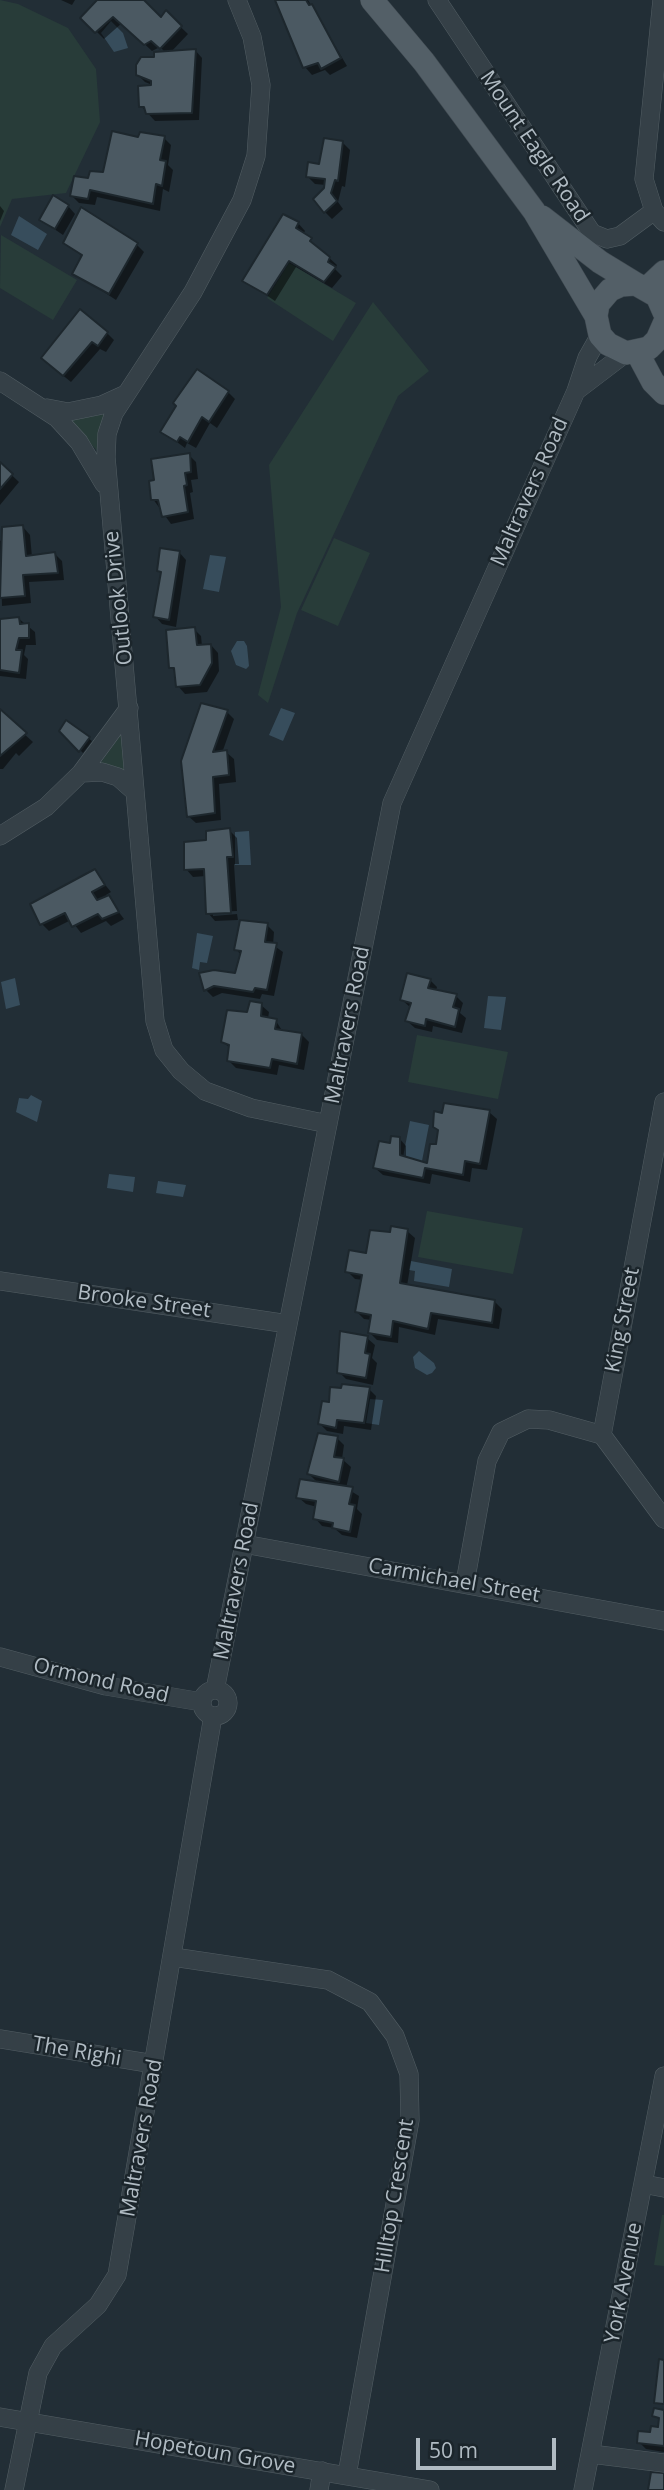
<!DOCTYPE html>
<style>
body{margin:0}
#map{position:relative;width:664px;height:2490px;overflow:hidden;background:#222e36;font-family:"Open Sans",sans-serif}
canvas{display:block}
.scale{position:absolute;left:416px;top:2438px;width:140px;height:32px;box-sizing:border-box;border:4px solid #b0bbc3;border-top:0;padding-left:9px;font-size:21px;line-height:24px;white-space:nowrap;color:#b0bbc3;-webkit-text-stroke:5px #1b252b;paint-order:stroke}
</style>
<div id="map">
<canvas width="664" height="2490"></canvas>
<div class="scale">50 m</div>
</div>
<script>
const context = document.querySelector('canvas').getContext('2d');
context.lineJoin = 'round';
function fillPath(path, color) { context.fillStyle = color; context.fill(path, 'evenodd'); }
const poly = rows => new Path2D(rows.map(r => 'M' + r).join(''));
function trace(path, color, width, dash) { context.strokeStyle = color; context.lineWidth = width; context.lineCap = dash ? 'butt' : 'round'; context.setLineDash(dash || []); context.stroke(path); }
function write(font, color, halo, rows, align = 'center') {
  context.font = font + ' "Open Sans",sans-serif'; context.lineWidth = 5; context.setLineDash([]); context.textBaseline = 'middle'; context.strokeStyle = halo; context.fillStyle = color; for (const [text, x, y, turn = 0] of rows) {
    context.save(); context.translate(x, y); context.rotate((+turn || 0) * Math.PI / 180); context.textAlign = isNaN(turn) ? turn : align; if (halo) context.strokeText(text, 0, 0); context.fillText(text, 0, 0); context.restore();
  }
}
fillPath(poly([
 [0,0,18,4,68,28,96,69,100,122,66,193,12,199,0,227],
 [1,235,77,280,53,320,0,288],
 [289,263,356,303,333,341,267,298],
 [373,302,429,371,398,396,297,613,268,703,258,695,281,607,269,465],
 [105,414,99,453,70,420],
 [334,538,370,553,338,626,301,610],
 [123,732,128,774,99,765],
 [417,1035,508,1052,498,1099,408,1082],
 [427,1211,523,1228,513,1274,418,1257],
 [662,2215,664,2215,664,2266,654,2265]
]), '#283c39');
fillPath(poly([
 [111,21,123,33,128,48,114,52,101,33],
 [19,216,47,234,38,250,11,235],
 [210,555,226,557,219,592,203,589],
 [237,641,244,641,247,646,249,666,246,669,236,665,231,651],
 [281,708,295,713,283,741,269,735],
 [249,831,251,865,235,865,235,832],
 [197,933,213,936,207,963,200,962,199,970,192,968],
 [15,978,20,1005,6,1009,1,982],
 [488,996,506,997,501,1030,484,1028],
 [31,1095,42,1101,37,1122,16,1112,19,1098,28,1099],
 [410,1121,429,1125,422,1161,403,1157],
 [109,1174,135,1177,133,1192,107,1188],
 [158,1181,186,1185,183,1197,156,1193],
 [411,1261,452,1269,449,1287,414,1281,415,1271,409,1270],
 [419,1351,434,1363,436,1368,432,1373,427,1375,415,1368,413,1357],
 [370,1399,383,1400,379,1425,366,1423]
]), '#374d5c');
fillPath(poly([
 [61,0,75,0,72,5],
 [100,0,141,0,162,19,166,13,188,34,171,52,195,50,202,58,199,120,155,121,141,106,157,87,145,82,138,75,166,53,160,47,152,51,122,23,104,39,83,18],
 [277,0,308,0,347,66,330,75,325,70,312,75,305,67],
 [164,138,171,145,168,165,173,170,169,192,163,189,160,211,97,197,95,205,79,203,72,196,90,180,104,174,140,139],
 [342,142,350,150,345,187,342,186,338,202,343,209,332,219,325,212,326,185,315,184,308,177],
 [0,206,4,211,0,221],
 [68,206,75,214,63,235,41,220],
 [298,223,305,231,303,234,337,265,335,269,342,276,332,288,296,267,275,301,244,280],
 [65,242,136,244,144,252,116,300,75,273,83,257],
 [107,333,114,340,106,352,100,349,71,382,50,365],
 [228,392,235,399,217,428,210,423,196,448,187,443,185,448,162,431],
 [189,455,196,462,198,479,191,480,193,492,190,493,194,519,171,524,153,499,156,481],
 [0,464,19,482,0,505],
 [23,527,30,535,32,557,55,554,62,561,64,580,29,582,31,603,2,606,0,541],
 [179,552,186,560,176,627,162,624,155,616,163,574,159,570],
 [18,618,35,632,36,645,26,645,24,655,28,659,26,679,0,676,0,620],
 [194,629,201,636,202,646,211,645,218,653,219,671,207,692,185,694,178,686,176,673,171,667],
 [0,712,33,742,19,756,16,753,3,769,0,769],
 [227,712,234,719,222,753,226,752,234,759,236,782,219,784,221,820,196,823,188,816],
 [61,731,88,738,92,741,83,753],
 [229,830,237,838,239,864,234,864,237,911,213,912,213,916,237,914,238,920,215,921,208,913,206,876,193,877,186,869],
 [94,871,111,892,106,895,124,919,111,926,106,921,81,933,71,920,49,931,42,924],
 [267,925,274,932,273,945,283,952,274,996,262,994,260,999,222,993,213,997,206,990,236,975,241,955,236,949],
 [430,980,437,987,436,991,456,996,463,1003,460,1013,466,1018,462,1033,433,1026,432,1032,415,1028,407,1021,411,1008,402,1000],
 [261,1005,269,1012,268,1019,276,1021,283,1032,301,1034,309,1042,304,1070,279,1065,277,1075,236,1068,229,1061,231,1049,222,1041],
 [489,1112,497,1119,487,1170,472,1168,470,1182,432,1174,430,1184,383,1175,375,1168,399,1138,406,1146,406,1159,428,1165,437,1146,439,1132,434,1127,444,1115],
 [407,1231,415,1238,407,1286,494,1301,502,1309,499,1329,438,1319,435,1335,399,1327,398,1343,377,1340,370,1333,372,1320,364,1319,357,1312,363,1280,355,1279,347,1271,391,1234],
 [367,1338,375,1345,372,1358,377,1363,373,1385,346,1379,339,1372],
 [369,1389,376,1396,371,1430,344,1426,343,1434,327,1431,320,1424,331,1403],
 [337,1438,344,1445,342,1459,351,1467,346,1488,359,1496,357,1509,362,1514,357,1538,342,1535,334,1528,322,1526,315,1518,317,1507,306,1504,298,1497,319,1484,309,1474],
 [653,2411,664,2412,664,2452,646,2449,639,2442,659,2429,660,2422]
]), '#0007');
const building = poly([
 [97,0,144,0,161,17,166,10,182,26,160,49,151,41,144,45,113,17,95,33,80,18,97,0],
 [275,0,306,0,309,5,312,4,341,58,321,69,318,63,303,68,275,0],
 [196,49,192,113,146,114,144,107,139,107,138,86,151,85,151,81,136,75,136,65,141,57,154,57,154,52,196,49],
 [112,131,138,137,140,132,165,136,160,160,166,161,162,186,156,184,153,204,90,190,88,199,70,196,74,176,88,178,90,171,103,172,112,131],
 [324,138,343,141,338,181,335,180,331,193,337,201,324,213,313,199,324,188,325,179,306,177,308,162,319,164,324,138],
 [53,195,69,205,55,229,39,220,53,195],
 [81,207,138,243,109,294,72,274,82,255,63,243,81,207],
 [283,214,299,222,296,228,312,238,310,241,330,257,328,262,336,267,324,282,289,261,267,295,242,281,283,214],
 [80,309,108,332,98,346,92,342,63,376,41,358,80,309],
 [197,369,229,391,209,422,202,417,188,442,180,437,177,442,160,432,176,406,173,403,197,369],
 [190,453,191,472,185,473,187,485,184,486,188,512,162,517,158,500,151,500,149,481,154,480,151,459,190,453],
 [0,462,13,474,0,489,0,462],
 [23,525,26,556,55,552,58,573,23,575,25,596,0,598,2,527,23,525],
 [160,548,180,551,169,620,153,617,161,572,157,571,160,548],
 [19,617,20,624,29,623,29,638,19,638,16,650,22,650,19,673,0,670,0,619,19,617],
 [195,627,197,645,211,644,212,663,200,685,176,687,174,668,169,668,166,630,195,627],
 [201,703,228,710,213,752,227,750,229,775,213,777,215,813,187,817,181,761,201,703],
 [0,709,27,733,0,756,0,709],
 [66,720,90,737,79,752,59,731,66,720],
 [230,828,233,857,227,857,231,913,206,914,204,869,184,870,184,842,206,840,206,831,230,828],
 [95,869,105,885,92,892,97,900,109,895,119,912,102,919,98,914,72,927,65,913,40,925,30,904,95,869],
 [240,920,268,923,265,942,277,943,267,990,255,988,253,992,214,986,204,991,199,973,214,970,235,973,241,951,234,950,240,920],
 [407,973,431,979,428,988,457,994,453,1007,459,1009,455,1027,426,1019,425,1026,405,1021,411,1003,400,1000,407,973],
 [250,1001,262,1003,261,1016,277,1019,275,1029,302,1033,297,1064,272,1059,270,1068,227,1061,229,1045,221,1042,227,1010,247,1012,250,1001],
 [444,1103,490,1110,480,1164,465,1161,463,1175,425,1168,423,1178,373,1168,379,1141,390,1143,391,1136,400,1137,400,1155,427,1163,430,1144,436,1144,438,1130,433,1127,434,1111,442,1113,444,1103],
 [391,1226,408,1229,400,1283,495,1300,492,1323,431,1313,428,1329,393,1321,391,1337,368,1333,371,1315,355,1312,362,1275,345,1272,349,1250,366,1253,370,1230,390,1232,391,1226],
 [340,1331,368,1336,365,1353,370,1354,366,1378,337,1373,340,1331],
 [342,1384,370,1387,364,1423,337,1420,336,1428,318,1424,322,1401,329,1402,330,1387,341,1388,342,1384],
 [318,1433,338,1436,334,1457,344,1458,339,1482,307,1474,318,1433],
 [300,1479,353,1487,349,1504,355,1505,350,1532,332,1528,333,1523,313,1519,316,1501,296,1498,300,1479],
 [659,2359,664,2360,664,2404,654,2403,659,2359],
 [654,2408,664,2410,664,2446,637,2443,638,2431,650,2432,651,2426,658,2427,659,2418,652,2416,654,2408],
 [651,2472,664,2473,664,2490,648,2490,651,2472]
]);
fillPath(building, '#4b5962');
trace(building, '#1d272d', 2);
const minor = poly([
 [237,0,252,37,261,85,256,156,242,200,193,292,114,413,107,434,106,457,155,1021,164,1050,181,1071,205,1091,251,1108,328,1124],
 [437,0,592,233,607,239,620,236,654,211],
 [662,0,644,179,654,211,664,222],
 [0,381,57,418,79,442,104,484],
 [576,391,626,353],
 [47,408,68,412,102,405,124,395],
 [81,773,102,772,118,777,135,792],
 [0,836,46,807,81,773,129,708],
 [664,1102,602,1435,664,1519],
 [0,1281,288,1324],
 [244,1544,664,1621],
 [465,1583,487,1461,501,1432,528,1419,549,1420,602,1435],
 [0,1657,106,1686,202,1702],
 [215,1690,392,803,576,391,587,358,600,335],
 '202 1703a13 13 0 1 1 26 0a13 13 0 1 1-26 0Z',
 [173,1957,328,1980,370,2002,395,2036,409,2074,410,2120,347,2475],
 [0,2039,154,2064],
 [643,2184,664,2188],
 [0,2417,430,2490],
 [591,2454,664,2463],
 [14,2490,38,2373,53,2346,98,2305,117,2275,213,1716],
 [319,2490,322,2471],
 [583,2490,664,2076]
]);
const major = poly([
 [372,0,424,62,534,211,596,316],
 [542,217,600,262,636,284],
 [647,288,664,272],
 [664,312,657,296,636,284,621,285,610,290,598,304,596,316,600,335,608,344,626,353,649,348,657,340,664,324],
 [637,352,653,382,664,393]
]);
trace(minor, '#535e64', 19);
trace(major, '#3f4950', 24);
trace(minor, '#354047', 18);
trace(major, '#535f67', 23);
write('21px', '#b0bbc3', '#1b252b', [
 ["Mount Eagle Road",534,147,56],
 ["Maltravers Road",530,492,-66],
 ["Outlook Drive",119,598,-96],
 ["Maltravers Road",348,1025,-79],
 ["Brooke Street",144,1302,8],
 ["King Street",623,1320,-79],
 ["Maltravers Road",237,1581,-79],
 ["Carmichael Street",454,1581,10],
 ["Ormond Road",101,1681,13],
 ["The Righi",77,2052,10],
 ["Maltravers Road",142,2138,-80],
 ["Hilltop Crescent",395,2196,-81],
 ["York Avenue",624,2283,-79],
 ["Hopetoun Grove",215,2453,10]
]);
</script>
